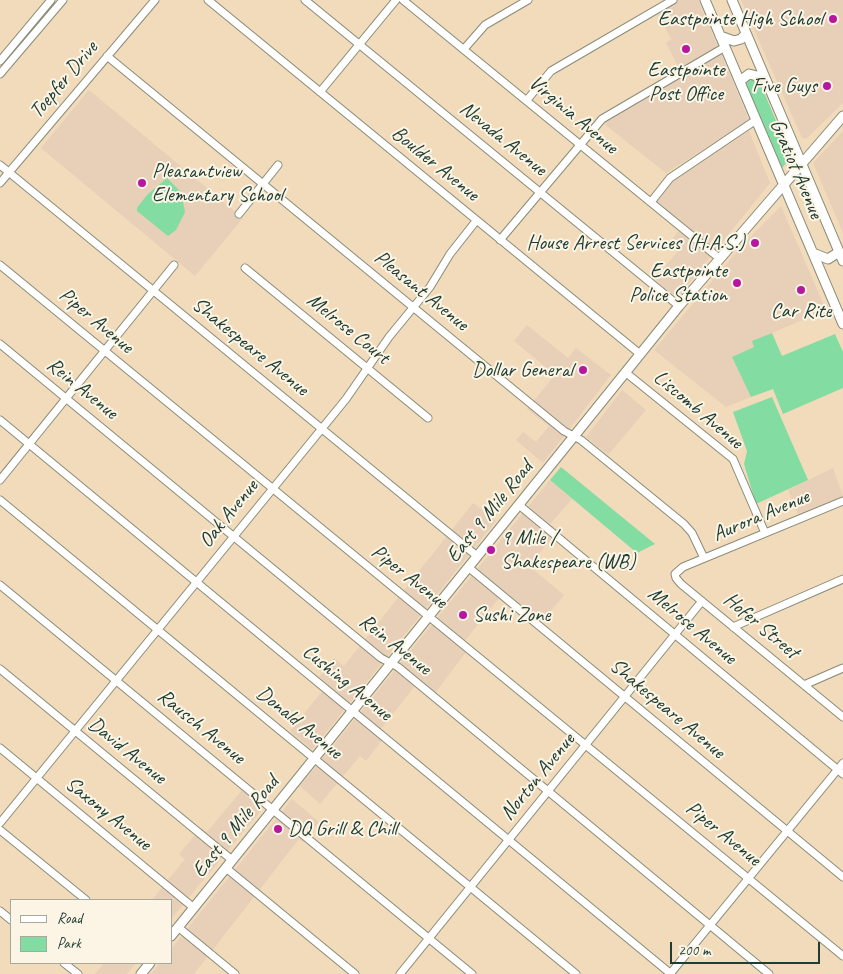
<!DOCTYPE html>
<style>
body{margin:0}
#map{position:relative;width:843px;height:974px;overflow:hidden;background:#f1dbbb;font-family:Caveat,sans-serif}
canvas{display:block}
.legend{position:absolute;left:10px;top:899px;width:162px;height:65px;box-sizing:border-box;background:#fcf5e5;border:1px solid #a4ab9e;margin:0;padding:6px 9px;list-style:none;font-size:15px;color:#1f3d34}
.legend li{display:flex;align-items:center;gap:10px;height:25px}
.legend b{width:25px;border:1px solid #a4ab9e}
.scale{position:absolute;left:670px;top:942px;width:150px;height:22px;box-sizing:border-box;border:2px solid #1f3d34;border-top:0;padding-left:6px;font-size:15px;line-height:18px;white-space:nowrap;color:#1f3d34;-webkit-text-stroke:4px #fcf5e5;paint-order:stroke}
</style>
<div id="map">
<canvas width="843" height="974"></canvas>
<ul class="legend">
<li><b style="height:6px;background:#fff"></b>Road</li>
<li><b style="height:14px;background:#83dca2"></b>Park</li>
</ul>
<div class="scale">200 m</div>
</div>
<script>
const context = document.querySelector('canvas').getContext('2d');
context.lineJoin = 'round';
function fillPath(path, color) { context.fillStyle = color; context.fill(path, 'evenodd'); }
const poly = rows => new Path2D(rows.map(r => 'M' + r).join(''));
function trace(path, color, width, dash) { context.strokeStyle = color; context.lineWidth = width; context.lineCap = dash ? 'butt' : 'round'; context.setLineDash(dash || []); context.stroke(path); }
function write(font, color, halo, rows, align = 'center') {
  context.font = font + ' Caveat,sans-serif'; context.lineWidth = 4; context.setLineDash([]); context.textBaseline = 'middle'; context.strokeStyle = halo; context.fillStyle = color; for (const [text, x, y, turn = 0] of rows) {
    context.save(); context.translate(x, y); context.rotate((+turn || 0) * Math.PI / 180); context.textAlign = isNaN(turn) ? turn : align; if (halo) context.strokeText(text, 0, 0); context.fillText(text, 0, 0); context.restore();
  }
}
fillPath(poly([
 [665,0,698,0,749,120,666,173,603,123,683,76,666,43,671,39,658,15,669,9],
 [741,0,843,0,843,103,806,139,802,138],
 [89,90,243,218,195,276,41,148],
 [749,131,770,183,677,298,655,279,678,251,669,243,679,230,652,208,672,182],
 [843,131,843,233,813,163],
 [781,206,826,310,753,341,755,347,732,357,751,397,726,407,654,350,745,242],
 [527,325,568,358,576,348,611,375,543,463,516,440,523,432,536,442,549,426,527,409,555,375,514,341],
 [622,390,646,410,608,455,586,437],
 [833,468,843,496,798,514,788,490],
 [550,480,572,499,550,524,558,531,529,566,564,595,536,629,499,598,460,647,466,652,435,693,419,681,376,735,382,740,366,761,360,756,320,804,300,786],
 [473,503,496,521,312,750,290,731,328,684,319,677,334,658,344,666],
 [242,790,263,808,171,919,171,900,152,900,185,859,179,854,201,828,207,832],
 [292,799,319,822,303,842,299,839,194,974,151,974,160,963,171,963,171,949],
 [104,963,136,963,127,974,95,974]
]), '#e8cfb7');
fillPath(poly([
 [755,78,760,83,785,142,793,155,782,168,746,84,748,79],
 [167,178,181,192,185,212,176,230,168,236,137,211,137,208,147,195],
 [772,333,782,356,835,334,843,352,843,388,783,414,773,389,751,397,732,357,754,347,752,341],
 [772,397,808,480,756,504,744,464,747,451,733,412],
 [561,467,655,544,637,553,550,480]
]), '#83dca2');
const minor = poly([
 [208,0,640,354],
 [305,0,679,306],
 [403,0,719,258],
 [464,49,485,25,528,0],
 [107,56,564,431,581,440,684,524,692,533,704,558],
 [0,61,51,0],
 [0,74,63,0],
 [320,92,396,0],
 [527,100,551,71,673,0],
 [0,165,477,556],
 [0,183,155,0],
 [651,202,670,178,756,120],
 [239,214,278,165],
 [500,240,602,119,725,47],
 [0,265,843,956],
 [245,268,428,418],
 [0,344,381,658,398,667,769,974],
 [625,372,733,459,765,533],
 [0,420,671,974],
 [0,480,174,265],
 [0,500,576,974],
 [843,501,683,567,675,574,676,578,681,584,843,717],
 [519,505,843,774],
 [468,567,843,877],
 [0,585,472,974],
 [733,627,843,579],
 [0,669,232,860],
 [804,685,843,668],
 [0,748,194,908],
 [0,823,346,399,389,337,430,287,450,254,476,221],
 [0,830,86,900],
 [226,868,355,974],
 [0,911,11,920],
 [178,927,235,974],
 [64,963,78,974],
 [400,974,702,601],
 [670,974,843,763]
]);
const major = poly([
 [705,0,843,324],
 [732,0,843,261],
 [720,36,734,41,741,39,746,34],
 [740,81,749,74,765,78],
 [813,253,828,259,839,252],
 [171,936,679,306,843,116],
 [141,974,150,963]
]);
trace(minor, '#888c78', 9);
trace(major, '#888c78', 11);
trace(minor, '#fff', 7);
trace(major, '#fff', 9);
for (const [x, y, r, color] of [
 [833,19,5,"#b5179e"],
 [686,49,5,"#b5179e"],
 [827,86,5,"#b5179e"],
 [142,183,5,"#b5179e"],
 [755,243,5,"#b5179e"],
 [737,283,5,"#b5179e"],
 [801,290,5,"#b5179e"],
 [583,370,5,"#b5179e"],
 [491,550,5,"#b5179e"],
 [463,615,5,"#b5179e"],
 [278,829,5,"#b5179e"]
]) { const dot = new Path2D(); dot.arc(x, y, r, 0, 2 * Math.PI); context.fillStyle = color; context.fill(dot); trace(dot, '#fcf5e5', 2); }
write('21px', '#1f3d34', '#fcf5e5', [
 ["Eastpointe High School",823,19],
 ["Eastpointe",686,70,"center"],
 ["Post Office",686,94,"center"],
 ["Five Guys",817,86],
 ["Pleasantview",152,171,"left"],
 ["Elementary School",152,195,"left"],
 ["House Arrest Services (H.A.S.)",745,243],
 ["Eastpointe",727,271],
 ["Police Station",727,295],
 ["Car Rite",801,311,"center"],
 ["Dollar General",573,370],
 ["9 Mile /",501,538,"left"],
 ["Shakespeare (WB)",501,562,"left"],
 ["Sushi Zone",473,615,"left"],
 ["DQ Grill & Chill",288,829,"left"]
], 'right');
write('21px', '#1f3d34', '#fcf5e5', [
 ["Toepfer Drive",64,80,-50],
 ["Virginia Avenue",573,115,40],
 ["Nevada Avenue",503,139,39],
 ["Boulder Avenue",435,164,39],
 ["Gratiot Avenue",796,169,67],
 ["Pleasant Avenue",421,291,39],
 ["Piper Avenue",96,321,40],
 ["Melrose Court",348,329,39],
 ["Shakespeare Avenue",250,347,39],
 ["Rein Avenue",82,389,39],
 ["Liscomb Avenue",698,410,40],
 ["East 9 Mile Road",490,512,-51],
 ["Oak Avenue",229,514,-51],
 ["Aurora Avenue",761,516,-23],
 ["Piper Avenue",409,577,38],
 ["Melrose Avenue",692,626,40],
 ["Hofer Street",761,626,40],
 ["Rein Avenue",395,645,38],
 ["Cushing Avenue",347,683,39],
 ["Shakespeare Avenue",667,709,40],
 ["Donald Avenue",299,723,39],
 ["Rausch Avenue",201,727,39],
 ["David Avenue",127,751,39],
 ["Norton Avenue",538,777,-51],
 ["Saxony Avenue",108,814,39],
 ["East 9 Mile Road",236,827,-51],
 ["Piper Avenue",723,834,39]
]);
</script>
